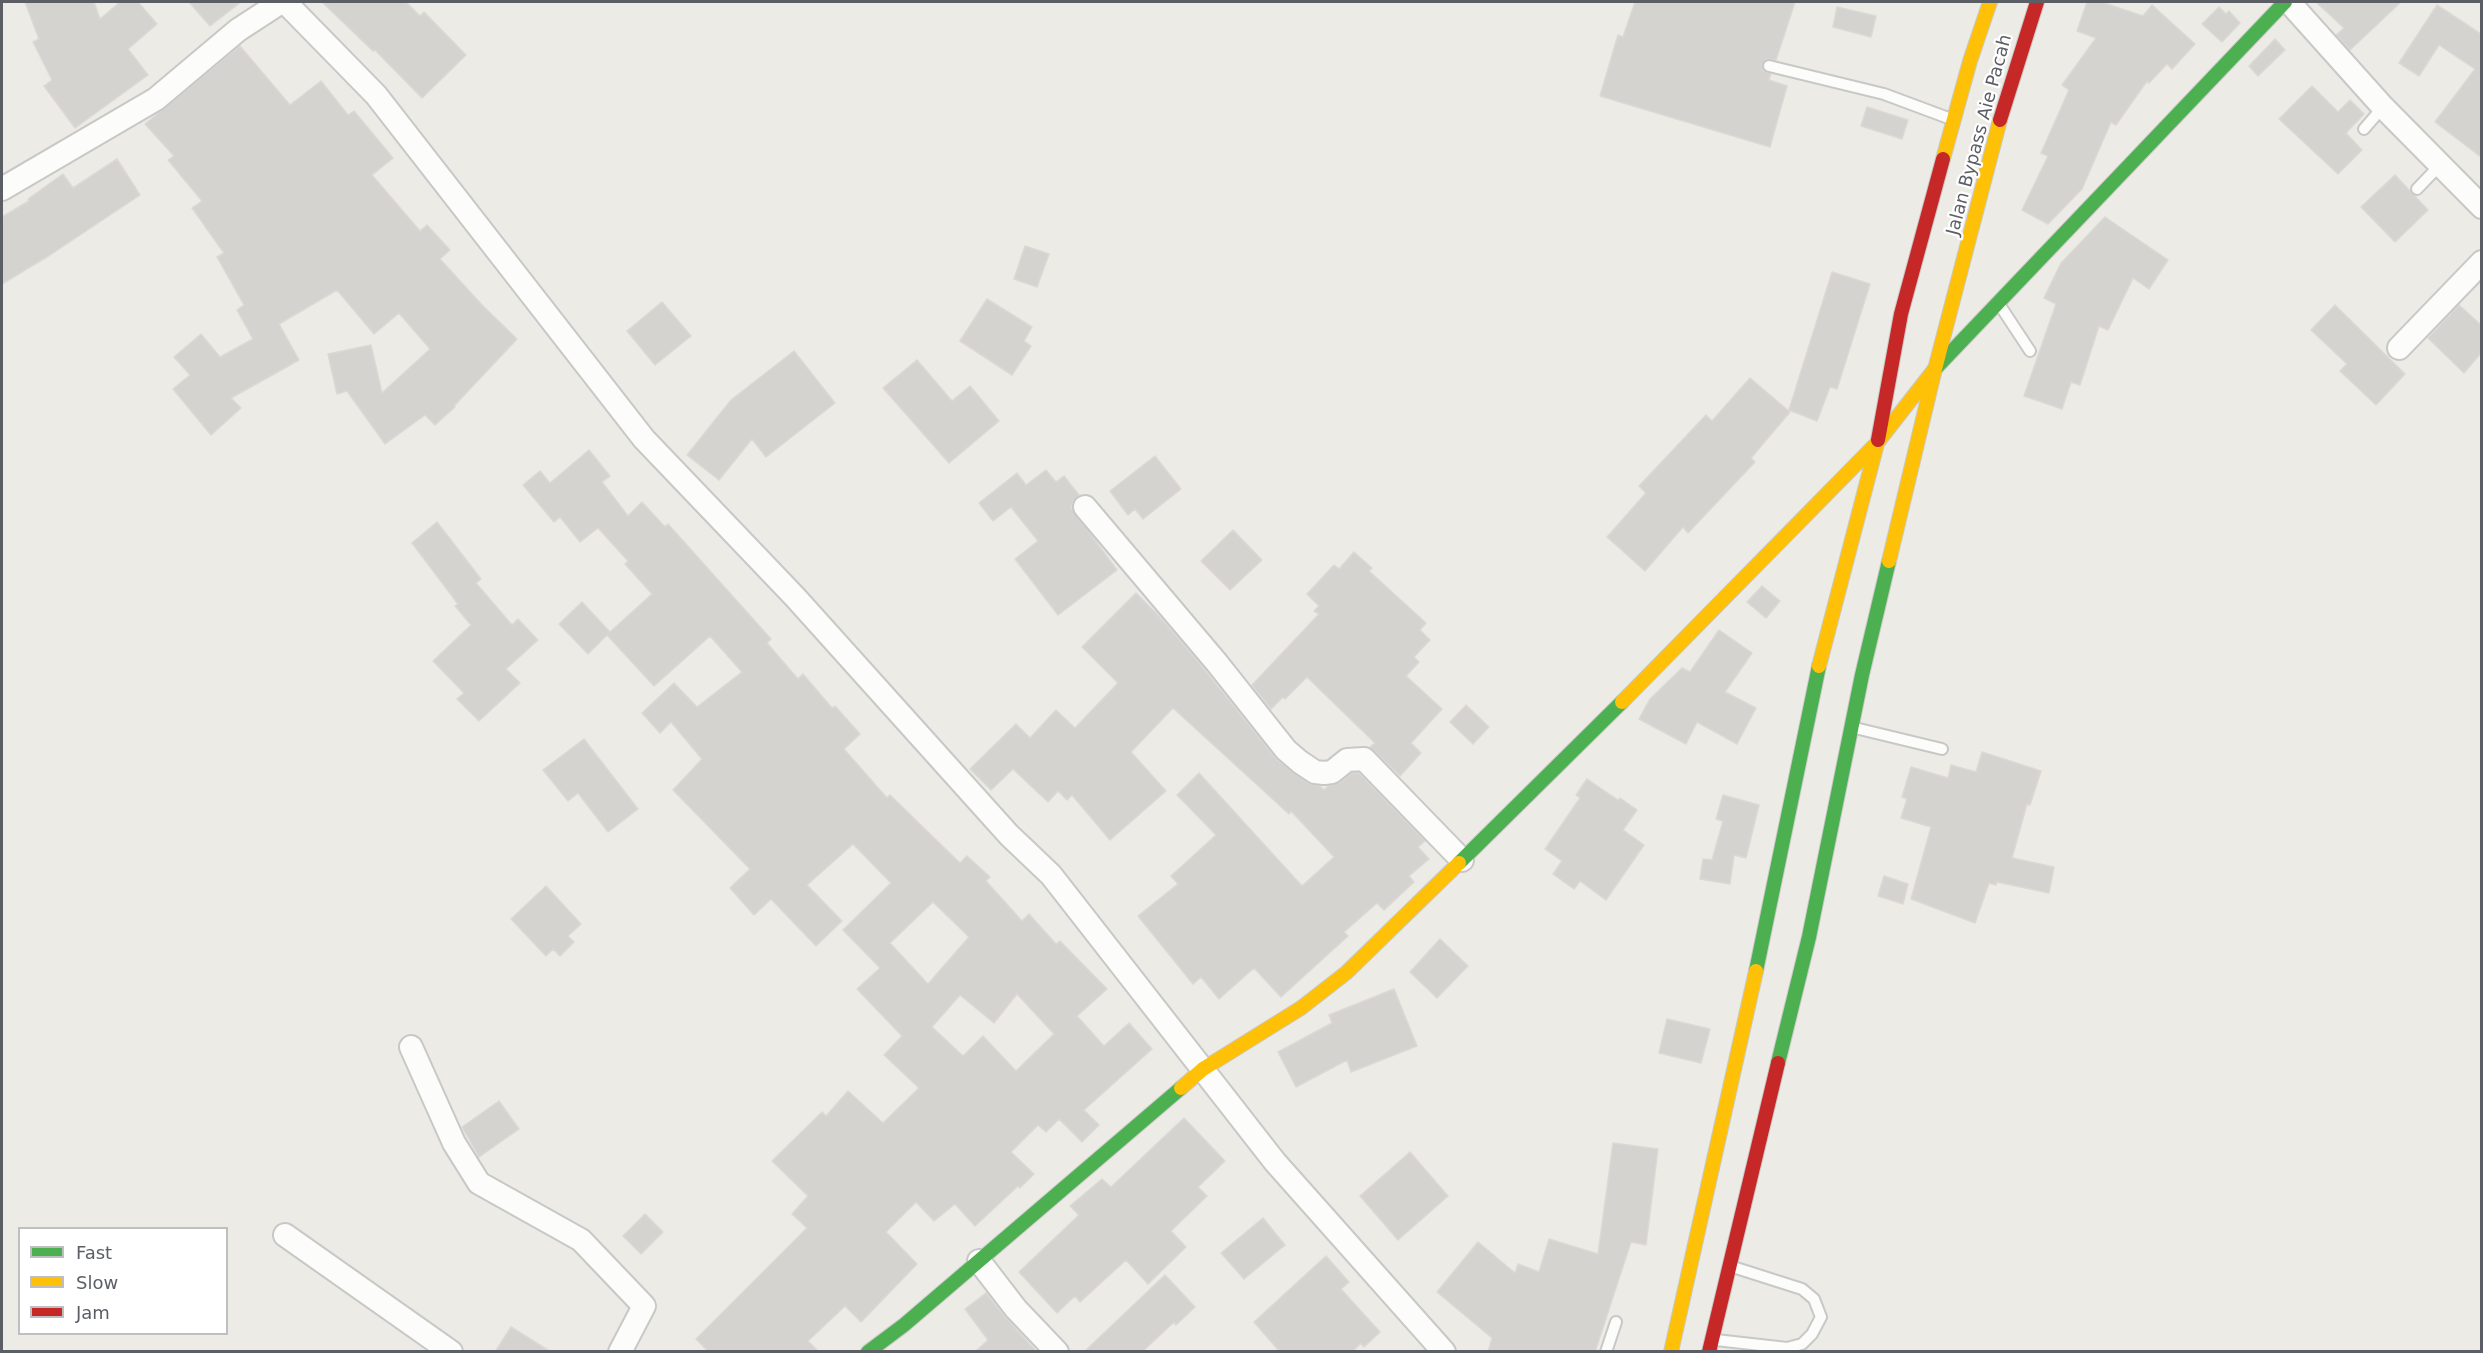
<!DOCTYPE html>
<style>
body{margin:0}
#map{position:relative;width:2483px;height:1353px;overflow:hidden;background:#ecebe6;font-family:"DejaVu Sans",sans-serif}
canvas{display:block}
.frame{position:absolute;inset:0;border:3px solid #5b5f65;pointer-events:none}
.legend{position:absolute;left:18px;top:1227px;width:210px;height:108px;box-sizing:border-box;background:#fff;border:2px solid #bdbfc1;margin:0;padding:8px 10px;list-style:none;font-size:18px;color:#5b5f65}
.legend li{display:flex;align-items:center;gap:12px;height:30px}
.legend b{width:30px;border:2px solid #bdbfc1}
</style>
<div id="map">
<canvas width="2483" height="1353"></canvas>
<div class="frame"></div>
<ul class="legend">
<li><b style="height:8px;background:#4caf50"></b>Fast</li>
<li><b style="height:8px;background:#ffc107"></b>Slow</li>
<li><b style="height:8px;background:#c62828"></b>Jam</li>
</ul>
</div>
<script>
const context = document.querySelector('canvas').getContext('2d');
context.lineJoin = 'round';
function fillPath(path, color) { context.fillStyle = color; context.fill(path, 'evenodd'); }
const poly = rows => new Path2D(rows.map(r => 'M' + r).join(''));
function trace(path, color, width, dash) { context.strokeStyle = color; context.lineWidth = width; context.lineCap = dash ? 'butt' : 'round'; context.setLineDash(dash || []); context.stroke(path); }
function write(font, color, halo, rows, align = 'center') {
  context.font = font + ' "DejaVu Sans",sans-serif'; context.lineWidth = 4.5; context.setLineDash([]); context.textBaseline = 'middle'; context.strokeStyle = halo; context.fillStyle = color; for (const [text, x, y, turn = 0] of rows) {
    context.save(); context.translate(x, y); context.rotate((+turn || 0) * Math.PI / 180); context.textAlign = isNaN(turn) ? turn : align; if (halo) context.strokeText(text, 0, 0); context.fillText(text, 0, 0); context.restore();
  }
}
const building = poly([
 [25,2,94,2,100,19,120,2,138,2,157,24,128,49,148,75,75,128,44,86,52,80,33,42,39,39,25,2],
 [189,2,241,2,210,26,189,2],
 [322,2,406,2,420,16,424,12,466,55,422,98,375,50,373,51,322,2],
 [1635,2,1795,2,1776,60,1766,59,1762,65,1763,71,1771,74,1769,80,1787,86,1770,147,1600,96,1618,35,1623,37,1635,2],
 [2087,2,2101,2,2143,16,2152,5,2195,44,2172,69,2167,64,2149,83,2147,81,2116,125,2111,122,2082,189,2048,224,2022,210,2048,156,2041,153,2069,90,2062,85,2096,38,2077,31,2087,2],
 [2316,2,2401,2,2350,50,2336,35,2344,28,2316,2],
 [2437,5,2481,34,2481,157,2435,122,2475,69,2439,45,2419,76,2399,63,2437,5],
 [1837,7,1876,16,1871,37,1833,27,1837,7],
 [2219,7,2226,14,2229,11,2240,23,2222,42,2202,24,2219,7],
 [2275,39,2285,50,2258,76,2249,66,2275,39],
 [240,46,290,105,321,81,348,115,354,111,393,158,372,175,420,231,427,225,450,250,440,259,482,305,517,339,454,406,455,407,435,425,425,415,385,444,347,391,337,394,328,354,371,345,382,393,430,349,399,313,374,334,337,290,279,324,299,360,231,398,241,408,211,435,173,389,190,375,174,357,201,334,220,357,253,339,237,310,244,305,217,257,224,253,192,208,202,201,168,160,174,156,145,124,240,46],
 [2312,86,2338,112,2350,100,2364,114,2346,133,2362,150,2338,174,2279,119,2312,86],
 [1867,107,1908,120,1902,139,1861,126,1867,107],
 [117,159,140,195,50,255,2,284,2,217,29,201,28,199,63,174,73,188,117,159],
 [2395,175,2428,210,2395,242,2361,207,2395,175],
 [2105,217,2168,260,2149,289,2133,278,2108,330,2099,326,2080,385,2071,382,2062,409,2024,396,2056,304,2044,298,2061,263,2105,217],
 [1025,246,1049,254,1037,287,1014,279,1025,246],
 [1832,272,1870,284,1837,389,1830,387,1817,421,1789,410,1832,272],
 [987,299,1032,327,1024,341,1031,346,1012,375,960,341,987,299],
 [662,302,691,336,655,365,627,331,662,302],
 [2335,305,2405,374,2376,405,2340,371,2347,364,2311,330,2335,305],
 [2459,305,2481,325,2481,353,2464,373,2428,338,2459,305],
 [794,351,835,403,766,457,752,439,719,480,687,455,731,400,794,351],
 [917,360,952,401,970,386,999,421,949,463,883,388,917,360],
 [1750,378,1790,412,1751,458,1755,462,1688,533,1683,527,1645,571,1607,537,1646,493,1639,486,1706,415,1712,421,1750,378],
 [589,450,610,476,602,482,628,516,642,502,665,527,668,524,771,639,767,643,798,679,803,674,832,708,835,706,860,734,844,749,887,798,890,795,960,863,967,856,990,877,986,881,1022,921,1029,914,1056,944,1060,941,1107,989,1077,1016,1104,1046,1129,1023,1152,1049,1084,1110,1099,1125,1082,1142,1059,1119,1046,1132,1038,1125,1011,1152,1034,1174,1020,1188,1018,1186,975,1226,955,1204,934,1221,916,1202,886,1232,917,1264,861,1322,845,1306,808,1341,819,1352,709,1352,696,1339,807,1228,792,1214,808,1196,772,1161,822,1112,826,1116,848,1091,883,1123,919,1088,884,1055,902,1036,857,989,880,968,843,930,891,883,853,844,807,885,842,921,816,946,771,899,754,915,730,888,750,869,673,790,702,759,671,722,660,733,642,713,674,683,697,707,742,672,710,636,654,686,607,635,588,654,559,624,582,602,610,632,652,594,625,564,628,561,598,528,580,542,560,517,554,522,523,485,540,471,550,483,589,450],
 [933,902,969,937,928,984,890,943,933,902],
 [1017,994,1054,1034,1016,1071,983,1036,963,1056,932,1027,960,995,994,1023,1017,994],
 [1155,456,1181,489,1143,519,1135,509,1128,515,1110,491,1155,456],
 [1046,470,1056,482,1064,476,1079,495,1073,502,1071,508,1117,570,1058,615,1015,559,1038,541,1011,507,993,521,979,503,1017,473,1026,485,1046,470],
 [437,522,481,579,476,583,512,625,518,619,538,640,506,669,520,683,479,721,457,699,464,693,433,661,471,625,455,606,458,604,412,543,437,522],
 [1233,530,1262,560,1230,590,1201,561,1233,530],
 [1354,552,1372,568,1369,571,1426,623,1420,630,1430,640,1414,657,1419,662,1406,676,1442,709,1411,743,1421,753,1400,776,1370,747,1375,743,1307,677,1285,699,1283,697,1271,709,1252,685,1319,614,1314,611,1319,606,1307,594,1334,565,1339,569,1354,552],
 [1762,586,1780,601,1766,618,1747,602,1762,586],
 [1136,593,1159,616,1200,664,1277,760,1308,783,1320,786,1324,790,1328,786,1340,783,1352,773,1359,773,1425,841,1418,847,1429,859,1409,876,1414,882,1384,910,1377,903,1344,932,1348,936,1281,997,1254,968,1219,999,1201,977,1193,984,1138,916,1178,884,1171,876,1216,835,1177,795,1199,773,1302,886,1334,857,1291,811,1289,814,1173,708,1131,752,1166,791,1110,840,1072,795,1067,800,1058,791,1048,802,1013,769,991,790,970,769,1016,724,1030,738,1056,710,1075,728,1118,683,1082,647,1136,593],
 [1719,630,1752,653,1725,692,1756,708,1737,744,1697,722,1686,744,1639,719,1650,699,1682,668,1690,672,1719,630],
 [1466,705,1489,727,1473,744,1450,722,1466,705],
 [584,739,638,809,608,832,578,793,568,801,543,770,584,739],
 [1982,752,2041,771,2030,805,2027,804,2012,858,2054,867,2049,893,1997,882,1996,885,1989,883,1975,923,1911,899,1931,827,1901,818,1907,799,1902,797,1911,767,1948,778,1951,765,1976,772,1982,752],
 [1587,779,1618,800,1620,798,1637,810,1623,830,1644,845,1606,900,1580,881,1574,889,1553,874,1562,861,1545,849,1580,798,1576,795,1587,779],
 [1723,795,1759,805,1746,858,1734,855,1730,884,1700,879,1703,859,1712,860,1723,821,1716,819,1723,795],
 [1884,876,1908,884,1903,904,1878,896,1884,876],
 [546,886,581,924,568,936,574,942,560,956,553,949,546,956,511,919,546,886],
 [1440,939,1468,966,1437,998,1410,972,1440,939],
 [1394,989,1417,1046,1351,1072,1347,1060,1296,1087,1278,1052,1332,1023,1329,1015,1394,989],
 [1667,1019,1710,1029,1701,1063,1659,1053,1667,1019],
 [499,1101,519,1129,479,1157,462,1127,499,1101],
 [1184,1118,1225,1161,1198,1187,1207,1196,1171,1231,1186,1247,1148,1284,1126,1260,1080,1302,1075,1296,1057,1313,1019,1272,1079,1215,1070,1206,1102,1179,1111,1187,1184,1118],
 [1613,1143,1658,1149,1646,1245,1631,1242,1595,1352,1488,1352,1492,1338,1437,1292,1478,1242,1515,1273,1518,1264,1539,1272,1549,1239,1598,1254,1613,1143],
 [1410,1152,1448,1196,1398,1240,1360,1196,1410,1152],
 [645,1214,663,1232,641,1254,623,1236,645,1214],
 [1263,1218,1285,1245,1244,1279,1221,1253,1263,1218],
 [1326,1256,1349,1282,1341,1289,1380,1332,1364,1347,1361,1343,1352,1352,1280,1352,1254,1322,1326,1256],
 [1165,1275,1195,1307,1176,1325,1174,1322,1142,1352,1084,1352,1165,1275],
 [986,1293,1005,1317,1037,1352,975,1352,988,1340,965,1309,986,1293],
 [511,1327,551,1352,495,1352,511,1327]
]);
fillPath(building, '#d4d3d0');
trace(building, '#dcd9d4', 1.5);
const lane = poly([
 [1769,66,1884,94,1951,119],
 [2364,129,2383,107],
 [2417,189,2440,165],
 [1999,304,2030,351],
 [1855,728,1942,749],
 [1716,1340,1787,1348,1802,1344,1812,1334,1821,1317,1814,1299,1802,1289,1733,1267],
 [1606,1352,1616,1322]
]);
const street = poly([
 [285,2,376,95,644,439,795,597,1009,835,1051,875,1275,1162,1444,1352],
 [2289,2,2383,107,2482,207],
 [2,189,156,99,238,30,281,2],
 [2399,348,2482,262],
 [1085,507,1217,663,1286,750,1300,762,1315,772,1324,773,1332,772,1347,760,1364,759,1462,860],
 [411,1047,454,1143,479,1183,581,1240,644,1306,620,1352],
 [285,1235,451,1352],
 [979,1261,1016,1309,1057,1352]
]);
const fast = poly([
 [1934,370,2285,2],
 [1459,863,1622,702],
 [1756,971,1819,666],
 [1778,1063,1809,937,1862,675,1889,561],
 [868,1352,904,1325,1181,1088]
]);
const slow = poly([
 [1943,159,1970,61,1990,2],
 [1889,561,1935,369,2000,120],
 [1819,666,1878,440],
 [1622,702,1877,443,1934,370],
 [1181,1088,1203,1069,1301,1008,1346,973,1459,863],
 [1671,1352,1756,971]
]);
const jam = poly([
 [2000,120,2037,2],
 [1878,440,1901,314,1943,159],
 [1709,1352,1778,1063]
]);
trace(lane, '#c8c8c7', 14);
trace(street, '#c8c8c7', 26);
trace(fast, '#c8c9c8', 16);
trace(slow, '#c8c9c8', 16);
trace(jam, '#c8c9c8', 16);
trace(lane, '#fcfcfb', 10);
trace(street, '#fcfcfb', 22);
trace(fast, '#4caf50', 14);
trace(slow, '#ffc107', 14);
trace(jam, '#c62828', 14);
write('18px', '#5b5f65', '#fff', [
 ["Jalan Bypass Aie Pacah",1980,135,-75]
]);
</script>
